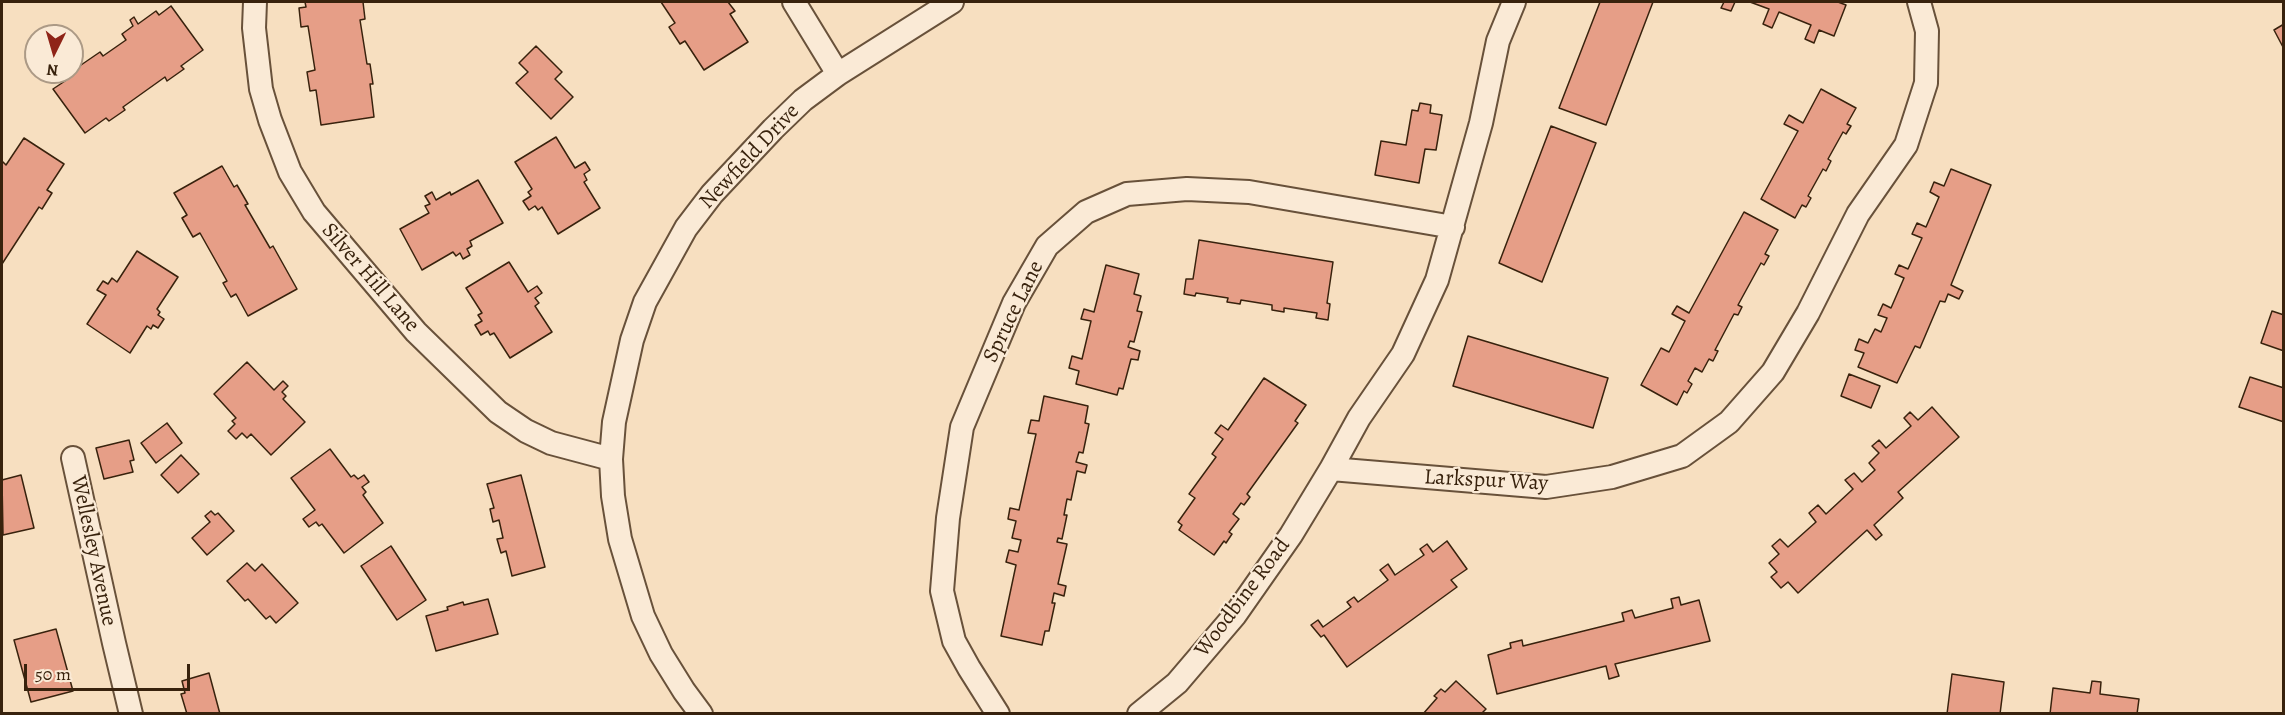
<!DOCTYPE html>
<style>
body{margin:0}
#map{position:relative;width:2285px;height:715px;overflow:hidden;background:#f7dfc0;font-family:Alegreya,serif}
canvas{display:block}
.frame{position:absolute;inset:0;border:3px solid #38220d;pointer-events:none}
.north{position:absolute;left:24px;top:24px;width:60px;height:60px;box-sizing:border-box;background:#faead6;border:2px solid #ac9a86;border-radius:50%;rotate:185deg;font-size:16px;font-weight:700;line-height:24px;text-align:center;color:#38220d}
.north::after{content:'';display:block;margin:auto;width:21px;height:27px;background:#8f2418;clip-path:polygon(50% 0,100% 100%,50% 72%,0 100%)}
.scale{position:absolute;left:24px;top:664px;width:166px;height:27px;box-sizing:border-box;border:3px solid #38220d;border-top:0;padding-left:8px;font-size:18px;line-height:21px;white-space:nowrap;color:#38220d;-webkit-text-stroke:4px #faead6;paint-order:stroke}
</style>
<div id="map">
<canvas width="2285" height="715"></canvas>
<div class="frame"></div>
<div class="north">N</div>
<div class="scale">50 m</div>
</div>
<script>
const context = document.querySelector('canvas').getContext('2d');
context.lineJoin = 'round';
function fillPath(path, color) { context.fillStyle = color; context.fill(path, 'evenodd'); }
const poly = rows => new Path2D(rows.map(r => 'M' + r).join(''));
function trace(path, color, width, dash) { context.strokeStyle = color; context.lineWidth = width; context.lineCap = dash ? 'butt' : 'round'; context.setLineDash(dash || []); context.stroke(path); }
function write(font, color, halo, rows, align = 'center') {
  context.font = font + ' Alegreya,serif'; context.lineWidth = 4.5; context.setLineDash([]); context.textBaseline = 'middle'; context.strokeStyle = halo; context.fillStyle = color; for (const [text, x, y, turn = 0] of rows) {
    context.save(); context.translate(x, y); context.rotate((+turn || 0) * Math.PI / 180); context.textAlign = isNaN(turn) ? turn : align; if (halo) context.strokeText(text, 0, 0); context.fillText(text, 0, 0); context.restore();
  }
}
const building = poly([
 [305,2,363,2,365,19,360,20,367,64,370,64,373,84,370,84,374,117,321,125,316,90,310,91,307,72,315,70,308,26,301,27,299,8,306,7,305,2],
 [661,2,728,2,735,11,730,14,748,42,704,70,685,41,680,44,669,27,675,23,661,2],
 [1600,2,1653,2,1606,125,1559,108,1600,2],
 [1724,2,1735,2,1731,11,1721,8,1724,2],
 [1750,2,1838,2,1846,5,1834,36,1819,30,1814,43,1805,39,1811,25,1779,12,1772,28,1763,24,1769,9,1750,2],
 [171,6,203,50,181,66,184,69,167,81,165,77,123,107,125,110,109,121,106,118,85,133,53,89,65,81,62,78,76,68,73,63,78,60,81,65,100,52,103,56,126,40,122,34,133,26,130,20,134,17,138,24,156,11,159,15,171,6],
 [2284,24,2284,49,2274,30,2284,24],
 [536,46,562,72,555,79,573,97,551,119,516,83,528,72,519,63,536,46],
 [1821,89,1856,108,1847,124,1851,126,1846,134,1843,132,1828,159,1831,161,1826,171,1823,169,1808,196,1811,198,1806,207,1802,205,1795,218,1761,199,1798,131,1784,124,1789,115,1803,123,1821,89],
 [1420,103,1431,105,1430,113,1442,115,1436,150,1425,149,1419,183,1375,175,1381,141,1406,145,1412,110,1418,111,1420,103],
 [1551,126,1596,143,1542,282,1499,263,1551,126],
 [556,137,575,168,585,162,590,170,584,174,587,180,584,182,600,208,558,234,542,207,538,210,535,206,529,210,523,201,531,196,528,192,532,189,515,162,556,137],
 [24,138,64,164,47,190,52,193,42,209,39,207,2,264,2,164,3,162,6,165,24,138],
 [222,166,234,187,237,185,248,204,245,205,270,248,273,246,297,289,248,316,236,294,231,297,223,283,227,281,200,233,193,237,182,218,187,215,174,193,222,166],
 [1951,169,1991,185,1951,285,1963,291,1959,299,1948,294,1945,302,1940,301,1920,348,1915,346,1897,383,1858,367,1864,353,1855,350,1859,339,1868,343,1875,329,1881,332,1887,318,1878,315,1883,304,1891,308,1904,278,1895,274,1899,265,1908,269,1922,238,1912,234,1917,223,1926,227,1939,197,1930,192,1934,182,1944,186,1951,169],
 [478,180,503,223,470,241,472,246,467,249,470,255,463,259,460,253,456,256,453,252,422,270,400,229,429,213,425,206,430,204,425,196,432,192,436,200,450,192,451,195,478,180],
 [1744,212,1778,230,1765,254,1769,256,1764,265,1761,263,1738,305,1742,307,1738,315,1734,314,1715,350,1718,351,1713,361,1709,359,1702,372,1695,368,1688,381,1692,384,1687,393,1684,391,1677,405,1641,385,1661,348,1669,352,1685,321,1672,314,1677,306,1689,313,1744,212],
 [1199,240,1333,262,1327,303,1330,304,1328,320,1316,318,1317,313,1284,308,1284,312,1272,310,1272,305,1241,300,1240,304,1227,302,1228,298,1196,293,1195,296,1184,294,1186,279,1193,279,1199,240],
 [137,251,178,277,157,309,160,312,158,315,164,319,158,328,153,325,151,329,147,326,130,353,87,324,106,295,97,290,103,281,108,284,112,278,117,282,137,251],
 [509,262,528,292,537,286,542,293,535,298,539,303,535,306,552,332,510,358,494,333,490,335,488,331,481,335,475,325,482,321,478,315,482,313,466,288,509,262],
 [1106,265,1139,274,1134,294,1141,296,1137,311,1142,312,1134,342,1130,341,1128,347,1140,351,1138,360,1131,359,1123,389,1119,388,1117,395,1076,384,1079,371,1069,368,1072,356,1082,359,1091,321,1081,319,1084,309,1094,312,1106,265],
 [2272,311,2284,315,2284,351,2261,343,2272,311],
 [1468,336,1608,378,1593,428,1453,386,1468,336],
 [247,362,274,390,283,381,288,386,282,392,286,396,283,399,305,422,271,455,251,434,247,438,242,433,236,439,228,431,235,424,232,421,236,418,214,394,247,362],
 [1849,374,1880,386,1871,408,1841,396,1849,374],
 [2250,377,2284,388,2284,422,2239,407,2250,377],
 [1264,378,1306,405,1295,421,1298,423,1247,494,1250,497,1244,505,1241,503,1233,514,1239,519,1229,532,1232,534,1226,543,1224,541,1214,555,1179,530,1182,525,1178,522,1195,498,1189,494,1216,457,1212,454,1223,439,1215,433,1221,425,1228,430,1264,378],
 [1044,396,1088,406,1085,423,1089,424,1083,453,1079,452,1076,462,1087,465,1085,473,1077,471,1071,500,1067,499,1064,515,1067,515,1062,539,1058,538,1057,542,1067,544,1058,584,1066,586,1064,596,1054,593,1052,603,1055,603,1049,631,1045,631,1042,645,1001,636,1016,565,1006,562,1009,550,1018,552,1021,540,1012,538,1016,521,1008,519,1010,508,1019,510,1036,434,1028,433,1031,420,1039,421,1044,396],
 [1932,407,1959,437,1898,492,1903,498,1874,525,1882,535,1876,540,1867,530,1798,593,1788,582,1781,588,1771,577,1777,572,1769,563,1779,554,1772,546,1780,539,1788,547,1816,522,1809,513,1818,505,1826,514,1853,489,1845,480,1854,473,1862,482,1875,470,1869,463,1879,453,1872,446,1879,440,1886,448,1911,426,1904,418,1910,412,1918,420,1932,407],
 [167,423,182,443,156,463,141,443,167,423],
 [129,440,134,460,130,461,133,472,104,479,96,448,129,440],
 [330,449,351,477,354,475,358,479,364,475,369,482,362,487,366,492,363,495,383,523,344,553,322,524,319,526,316,522,309,527,303,519,315,510,291,478,330,449],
 [181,455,199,474,178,493,161,475,181,455],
 [21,475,34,528,3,535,2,480,21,475],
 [521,475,545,567,512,576,506,551,501,553,497,539,503,538,499,520,493,522,490,509,494,508,487,484,521,475],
 [211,511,215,515,218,513,234,531,207,555,192,538,210,522,205,516,211,511],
 [1447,541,1467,569,1451,580,1457,587,1347,667,1324,635,1321,637,1311,625,1318,620,1323,627,1351,607,1347,602,1354,597,1358,602,1388,580,1380,570,1388,564,1395,575,1424,555,1420,549,1427,544,1433,552,1447,541],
 [391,546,426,600,397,620,361,566,391,546],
 [247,563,255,571,262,564,298,603,276,623,270,616,266,619,248,599,245,601,227,581,247,563],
 [1679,597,1681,605,1699,600,1710,641,1615,664,1619,676,1609,679,1606,666,1497,694,1488,655,1511,648,1510,643,1522,640,1523,646,1624,621,1622,613,1632,610,1635,618,1673,608,1671,599,1679,597],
 [488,599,498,634,436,651,426,616,448,610,447,607,463,602,464,605,488,599],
 [56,629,73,691,31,702,14,640,56,629],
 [209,673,220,714,187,714,181,694,185,693,182,681,209,673],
 [1952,674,2004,682,2000,714,1947,714,1952,674],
 [1456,681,1486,709,1481,714,1423,714,1437,698,1434,696,1441,689,1445,692,1456,681],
 [2092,681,2101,682,2100,694,2139,699,2137,714,2050,714,2053,688,2090,693,2092,681]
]);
fillPath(building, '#e69e87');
trace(building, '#38220d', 1.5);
const minor = poly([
 [255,2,254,28,261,89,270,120,290,172,314,212,416,332,498,412,526,431,551,443,611,459],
 [794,2,838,74],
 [1514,2,1498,41,1481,123,1437,280,1403,354,1359,418,1331,469,1546,487,1612,477,1682,456,1729,422,1773,372,1808,313,1858,214,1906,145,1926,83,1927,31,1919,2],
 [73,458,114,643,131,714],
 [701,714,684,691,661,654,643,616,620,539,613,496,611,459,614,422,632,340,645,302,686,228,712,194,773,129,803,100,838,74,952,2],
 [998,714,969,668,954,641,942,591,948,518,962,427,1014,303,1047,246,1086,212,1127,194,1187,189,1249,192,1453,227],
 [1139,714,1177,683,1235,615,1291,535,1331,469]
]);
trace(minor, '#68513a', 26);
trace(minor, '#faead6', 22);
write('22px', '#38220d', '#faead6', [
 ["Newfield Drive",750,157,-47],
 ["Silver Hill Lane",370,278,49],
 ["Spruce Lane",1014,312,-64],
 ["Larkspur Way",1486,481,3],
 ["Wellesley Avenue",93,551,78],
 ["Woodbine Road",1243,598,-53]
]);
</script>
